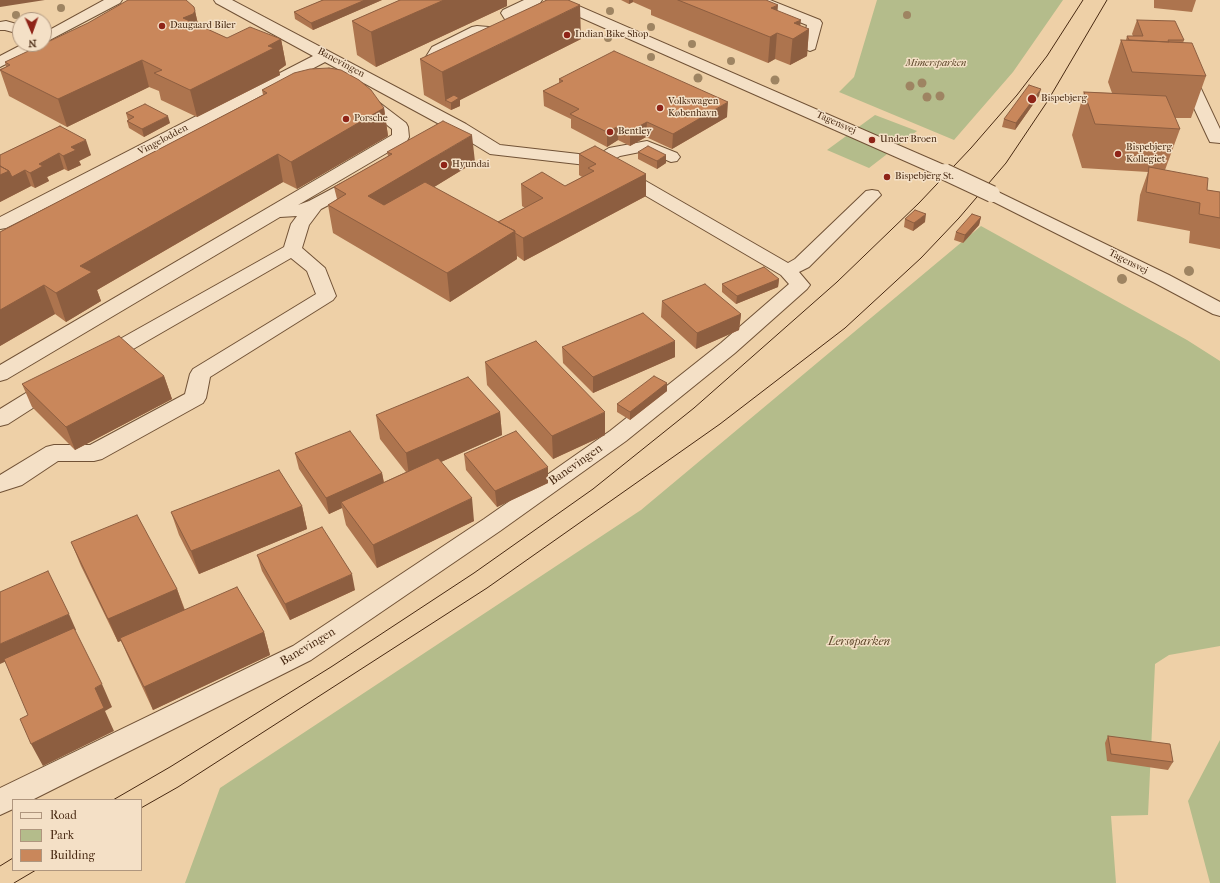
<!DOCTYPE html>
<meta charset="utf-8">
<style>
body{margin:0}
#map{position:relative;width:1220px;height:883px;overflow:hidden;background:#eed0a7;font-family:"IM FELL French Canon",serif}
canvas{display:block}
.legend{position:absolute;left:12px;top:799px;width:130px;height:72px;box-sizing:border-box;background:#f4e0c6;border:1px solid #af967e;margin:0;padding:5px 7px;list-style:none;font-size:12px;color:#472811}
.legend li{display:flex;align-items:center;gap:8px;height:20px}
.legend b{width:20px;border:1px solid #af967e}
.north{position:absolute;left:12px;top:12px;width:40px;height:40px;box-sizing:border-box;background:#f4e0c6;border:1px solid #af967e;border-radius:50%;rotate:178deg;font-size:11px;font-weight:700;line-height:16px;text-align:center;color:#472811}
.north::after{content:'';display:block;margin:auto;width:14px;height:18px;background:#8f2418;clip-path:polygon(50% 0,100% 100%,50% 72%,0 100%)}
</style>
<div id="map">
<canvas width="1220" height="883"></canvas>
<ul class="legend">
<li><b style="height:5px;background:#f4e0c6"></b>Road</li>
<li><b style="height:11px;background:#b4bc8b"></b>Park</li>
<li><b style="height:11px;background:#c9875b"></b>Building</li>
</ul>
<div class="north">N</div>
</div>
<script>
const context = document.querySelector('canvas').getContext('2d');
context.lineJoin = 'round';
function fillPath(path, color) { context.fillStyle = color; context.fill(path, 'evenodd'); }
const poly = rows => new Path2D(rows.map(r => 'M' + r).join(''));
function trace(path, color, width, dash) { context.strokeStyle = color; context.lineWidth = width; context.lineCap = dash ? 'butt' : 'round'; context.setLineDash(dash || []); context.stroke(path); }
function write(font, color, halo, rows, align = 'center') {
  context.font = font + ' "IM FELL French Canon",serif'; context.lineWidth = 3; context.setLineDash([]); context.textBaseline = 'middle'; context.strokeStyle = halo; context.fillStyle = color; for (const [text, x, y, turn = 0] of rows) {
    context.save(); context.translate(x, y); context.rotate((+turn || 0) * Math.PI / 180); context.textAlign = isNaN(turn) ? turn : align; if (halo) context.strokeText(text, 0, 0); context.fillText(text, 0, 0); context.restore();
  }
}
fillPath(poly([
 [877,0,1063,0,1013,72,954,140,839,92,854,77],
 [875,115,917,131,869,168,827,150],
 [981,226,1187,340,1220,361,1220,646,1169,655,1155,664,1148,815,1111,816,1116,883,185,883,220,788,641,510],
 [1220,740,1220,883,1210,883,1188,801]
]), '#b4bc8b');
const minor = poly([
 [104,0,122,0,120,3,44,43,44,33,104,0],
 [214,0,232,0,466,124,500,145,596,156,609,148,647,141,677,153,680,157,677,161,671,162,645,151,620,156,611,161,788,263,795,259,866,191,872,190,878,191,881,195,809,267,799,272,810,285,807,289,735,353,626,441,500,531,311,660,32,800,13,800,13,809,0,815,0,788,293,646,484,519,610,431,721,343,789,284,781,275,595,166,490,154,454,132,325,62,115,173,6,228,0,229,0,217,313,56,216,3,214,0],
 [524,0,542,0,540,3,516,15,532,37,530,40,521,43,497,36,479,35,443,53,441,58,456,64,459,67,456,70,451,72,440,69,427,63,424,60,432,47,472,27,477,26,500,28,513,32,501,13,503,10,524,0],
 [546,0,565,0,951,168,954,172,951,176,945,177,939,176,548,3,546,0],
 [750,0,770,0,820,20,822,23,815,49,810,51,805,49,802,46,807,25,752,3,750,0],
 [6,21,20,25,20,34,5,30,0,30,0,22,6,21],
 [23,44,42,44,39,47,0,67,0,56,23,44],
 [1188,73,1194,75,1196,78,1220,129,1220,143,1210,142,1208,138,1180,78,1182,75,1188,73],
 [362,92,368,94,406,123,408,127,409,137,407,141,298,205,309,201,356,176,362,175,368,176,371,180,368,184,321,209,309,225,302,248,325,268,336,296,333,300,210,377,206,398,203,403,102,459,94,461,58,461,22,485,0,492,0,475,46,447,54,445,90,445,185,394,190,374,193,369,316,294,307,271,291,258,109,363,102,365,95,363,92,358,95,353,284,247,291,224,297,216,280,217,7,379,0,381,0,365,392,135,392,129,356,100,354,97,356,94,362,92],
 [992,189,1169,275,1220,302,1220,316,1213,314,1155,283,986,198,983,194,986,190,992,189],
 [54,378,61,380,65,385,61,390,8,424,0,426,0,409,47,380,54,378]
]);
trace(minor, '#715236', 2);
fillPath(minor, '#f4e0c6');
trace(poly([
 [113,800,170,767,331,667,474,573,593,489,694,408,837,282,919,203,971,148,1017,95,1047,56,1083,0],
 [141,808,178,787,487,588,720,424,845,328,921,258,959,218,1006,163,1047,102,1107,0],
 [0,866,13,858],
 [14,883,36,870]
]), '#472811', 1);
const minorBridge = poly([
 [945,172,992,194]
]);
trace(minorBridge, '#715236', 18, []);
trace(minorBridge, '#f4e0c6', 16);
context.fillStyle = '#9e8462';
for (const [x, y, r] of [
 [61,8,4],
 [610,11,4],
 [16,15,4],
 [907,15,4],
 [651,27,4],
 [608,38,4],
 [692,44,4],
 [651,57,4],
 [731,61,4],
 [698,78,4.5],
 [775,80,4.5],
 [922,83,4.5],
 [910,86,4.5],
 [940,96,4.5],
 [927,97,4.5],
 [1189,271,5],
 [1122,279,5]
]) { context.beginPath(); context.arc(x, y, r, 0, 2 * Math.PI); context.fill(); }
fillPath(poly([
 [323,0,382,0,313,30,295,19,294,12],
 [400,0,507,0,507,6,376,67,357,55,352,21],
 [621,0,766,0,777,11,800,26,809,29,807,56,790,65,775,59,768,63,651,15,651,10,633,2,629,4],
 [1154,0,1196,0,1192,12,1154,8],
 [195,11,198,25,227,38,281,39,286,65,279,70,280,75,197,117,161,100,159,91,149,87,67,127,9,96,0,70,0,69,6,67,5,62],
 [1137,20,1184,40,1183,43,1206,76,1191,118,1175,118,1180,129,1165,170,1207,190,1220,192,1220,249,1189,243,1190,231,1137,221,1140,195,1148,172,1082,168,1072,135,1084,92,1112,93,1108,82,1121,40,1126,40,1127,36,1133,36,1132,34],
 [581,39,460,100,460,106,451,110,424,95,420,59],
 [559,79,727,117,672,149,646,137,630,146,618,140,607,147,571,128,571,119,544,106,543,91,559,83],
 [262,90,384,108,388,136,297,189,283,182,97,290,101,301,66,322,55,314,0,346,0,232,263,95],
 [1039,96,1015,130,1002,127,1004,119],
 [126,113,170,123,144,137,129,128,127,121,128,120],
 [60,126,91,155,79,161,81,165,68,171,64,169,47,177,49,181,35,188,31,186,0,202,0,155],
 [387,152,475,162,434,187,498,222,525,208,522,206,521,184,565,186,582,177,579,175,579,154,646,174,646,196,524,261,517,256,517,259,450,302,333,233,328,205,337,199,334,187,388,156],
 [638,152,666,163,657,169,638,159],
 [981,217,979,225,963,243,954,240,956,232],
 [905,219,925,222,913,231,904,227],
 [779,279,778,287,736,304,722,292,722,284],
 [662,301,741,314,739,330,696,349,661,317],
 [562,347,675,357,593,393,563,363],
 [485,362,605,435,553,459,487,385],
 [164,376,172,399,75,450,32,407,22,384],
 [667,383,667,391,630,420,617,412,617,404],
 [500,412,502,435,441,462,474,521,377,568,346,525,342,508,329,514,299,469,295,453,382,473,384,482,406,472,380,439,376,415],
 [464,454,548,483,497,507,466,470],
 [302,506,307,529,199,574,179,535,171,512],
 [71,542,177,589,185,610,264,632,270,655,153,710,130,661,121,641,118,642,81,566],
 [257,555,355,590,290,620,262,571],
 [1108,736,1173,762,1168,770,1107,761,1105,743]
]), '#ad744e');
fillPath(poly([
 [0,0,45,0,0,7],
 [365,0,382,0,313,30,311,23],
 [444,0,507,0,507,6,376,67,371,32],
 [629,0,633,0,633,2,629,4],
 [580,5,581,39,460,100,460,106,451,110,451,103,445,100,446,107,442,72],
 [778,5,776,30,771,8],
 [195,11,201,37,183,18],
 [801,20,799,35,809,29,807,56,790,65,794,23],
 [777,33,775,59,768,63,770,37],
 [281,39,286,65,279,70,280,75,197,117,190,90],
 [142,60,149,87,67,127,58,99],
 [1041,89,1039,96,1015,130,1016,123],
 [728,102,727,117,672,149,673,134],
 [384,108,388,136,297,189,291,162],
 [168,116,170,123,144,137,142,129],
 [647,122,646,137,630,146,630,131],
 [619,126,618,140,607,147,607,132],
 [472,135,475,162,372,225,368,196],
 [86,140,91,155,79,161,81,165,68,171,63,156,71,147],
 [59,153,64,169,47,177,49,181,35,188,30,173,39,164],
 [278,154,283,182,97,290,101,301,66,322,56,293,80,266],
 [666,155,666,163,657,169,657,161],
 [25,170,31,186,0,202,0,175,9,171],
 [646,174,646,196,524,261,523,238],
 [926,214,925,222,913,231,914,223],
 [981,217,979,225,963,243,965,235],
 [515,231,517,259,450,302,447,273],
 [779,279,778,287,736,304,737,296],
 [44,285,55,314,0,346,0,310],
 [741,314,739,330,696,349,697,333],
 [675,341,675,357,593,393,593,377],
 [164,376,172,399,75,450,66,427],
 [667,383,667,391,630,420,630,412],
 [500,412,502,435,409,476,406,453],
 [605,412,605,435,553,459,552,436],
 [548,467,548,483,497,507,495,491],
 [382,473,385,490,341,502,342,508,329,514,326,498],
 [472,498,474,521,377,568,373,545],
 [302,506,307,529,199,574,191,551],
 [352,574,355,590,290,620,285,604],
 [177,589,185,612,118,642,108,619],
 [69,614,76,630,0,664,0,644],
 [264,632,270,655,153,710,144,687],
 [102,684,112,707,105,711,114,731,43,766,31,744,95,688]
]), '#8d5e40');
const building = poly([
 [128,0,186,0,194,7,195,11,193,14,183,18,227,38,250,27,281,39,268,46,274,48,190,90,154,73,162,70,142,60,58,99,0,70,10,65,5,62,88,23,128,0],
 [323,0,365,0,311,23,294,12,323,0],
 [400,0,444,0,371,32,352,21,400,0],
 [547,0,568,0,580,5,442,72,420,59,547,0],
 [678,0,766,0,778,5,771,8,801,20,794,23,809,29,793,39,777,33,770,37,678,0],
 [1137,20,1175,21,1184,40,1168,40,1169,42,1129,40,1127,36,1143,36,1137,20],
 [1121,40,1192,43,1206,76,1132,72,1121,40],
 [614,51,728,102,673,134,647,122,630,131,619,126,607,132,570,114,579,109,543,91,563,81,559,79,614,51],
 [329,68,341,70,359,80,371,90,384,108,291,162,278,154,80,266,92,272,56,293,44,285,0,310,0,232,267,93,262,90,294,73,310,69,329,68],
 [1029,85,1041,89,1016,123,1004,119,1029,85],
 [1084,92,1166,96,1180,129,1095,124,1084,92],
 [454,95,459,98,451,103,445,100,454,95],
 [145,104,168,116,142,129,127,121,134,117,126,113,145,104],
 [443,121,472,135,368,196,384,205,425,182,515,231,447,273,328,205,346,194,334,187,392,154,387,152,443,121],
 [60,126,86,140,71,147,76,150,63,156,59,153,39,164,43,166,30,173,25,170,12,177,9,171,0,166,0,155,60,126],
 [595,146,646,174,523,238,515,233,515,231,498,222,543,198,521,184,542,172,565,186,594,171,588,168,596,164,579,154,595,146],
 [648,146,666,155,657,161,638,152,648,146],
 [0,166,9,171,0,175,0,166],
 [1149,167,1208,178,1207,190,1220,192,1220,218,1199,214,1200,203,1146,192,1149,167],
 [915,210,926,214,914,223,905,219,915,210],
 [972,214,981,217,965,235,956,232,972,214],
 [764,267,779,279,737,296,722,284,764,267],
 [705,284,741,314,697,333,662,301,705,284],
 [643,313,675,341,593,377,562,347,643,313],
 [119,336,164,376,66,427,22,384,119,336],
 [536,341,605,412,552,436,485,362,536,341],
 [654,376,667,383,630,412,617,404,654,376],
 [468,377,500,412,406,453,376,415,468,377],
 [350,431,382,473,326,498,295,453,350,431],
 [516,431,548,467,495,491,464,454,516,431],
 [438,458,472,498,373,545,341,502,438,458],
 [279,470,302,506,191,551,171,512,279,470],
 [137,515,177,589,108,619,71,542,137,515],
 [322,527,352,574,285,604,257,555,322,527],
 [48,571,69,614,0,644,0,592,48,571],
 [237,587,264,632,144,687,120,638,237,587],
 [74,628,102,684,95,688,104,708,31,744,20,719,28,715,4,659,74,628],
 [1108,736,1170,744,1173,762,1111,754,1108,736]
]);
fillPath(building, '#c9875b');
trace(building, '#8d5e40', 1);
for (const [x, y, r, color] of [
 [162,26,4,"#8f2418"],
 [567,35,4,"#8f2418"],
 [1032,99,5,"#8f2418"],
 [660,108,4,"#8f2418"],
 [346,119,4,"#8f2418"],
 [610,132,4,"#8f2418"],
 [872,140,4,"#8f2418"],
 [1118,154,4,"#8f2418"],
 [444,165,4,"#8f2418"],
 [887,177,4,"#8f2418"]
]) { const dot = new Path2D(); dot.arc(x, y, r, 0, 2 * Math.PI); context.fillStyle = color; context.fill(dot); trace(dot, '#f4e0c6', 1.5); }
write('10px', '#472811', '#f4e0c6', [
 ["Daugaard Biler",170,26],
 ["Indian Bike Shop",575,35],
 ["Bispebjerg",1041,99],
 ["Volkswagen",668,102],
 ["København",668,114],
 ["Porsche",354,119],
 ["Bentley",618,132],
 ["Under Broen",880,140],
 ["Bispebjerg",1126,148],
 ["Kollegiet",1126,160],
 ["Hyundai",452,165],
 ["Bispebjerg St.",895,177]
], 'left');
write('10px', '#472811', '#f4e0c6', [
 ["Banevingen",341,63,28],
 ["Tagensvej",836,123,24],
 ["Vingelodden",163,140,-28],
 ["Tagensvej",1128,262,27]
]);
write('italic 10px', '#5d4629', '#f4e0c6', [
 ["Mimersparken",936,64]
]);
write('12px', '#472811', '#f4e0c6', [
 ["Banevingen",576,465,-35],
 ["Banevingen",308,647,-31]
]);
write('italic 12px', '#5d4629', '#f4e0c6', [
 ["Lersøparken",859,642]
]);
</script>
